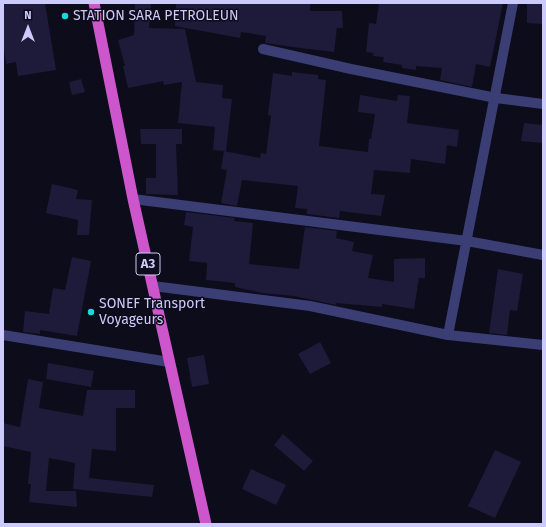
<!DOCTYPE html>
<style>
body{margin:0}
#map{position:relative;width:546px;height:527px;overflow:hidden;background:#0d0c1a;font-family:"Fira Sans",sans-serif}
canvas{display:block}
.frame{position:absolute;inset:0;border:4px solid #cccafa;pointer-events:none}
.north{position:absolute;left:8px;top:8px;width:40px;height:40px;-webkit-text-stroke:3px #0d0c1a;paint-order:stroke;rotate:0deg;font-size:11px;font-weight:700;line-height:16px;text-align:center;color:#cccafa}
.north::after{content:'';display:block;margin:auto;width:14px;height:18px;background:#cccafa;clip-path:polygon(50% 0,100% 100%,50% 72%,0 100%)}
</style>
<div id="map">
<canvas width="546" height="527"></canvas>
<div class="frame"></div>
<div class="north">N</div>
</div>
<script>
const context = document.querySelector('canvas').getContext('2d');
context.lineJoin = 'round';
function fillPath(path, color) { context.fillStyle = color; context.fill(path, 'evenodd'); }
const poly = rows => new Path2D(rows.map(r => 'M' + r).join(''));
function trace(path, color, width, dash) { context.strokeStyle = color; context.lineWidth = width; context.lineCap = dash ? 'butt' : 'round'; context.setLineDash(dash || []); context.stroke(path); }
function write(font, color, halo, rows, align = 'center') {
  context.font = font + ' "Fira Sans",sans-serif'; context.lineWidth = 3; context.setLineDash([]); context.textBaseline = 'middle'; context.strokeStyle = halo; context.fillStyle = color; for (const [text, x, y, turn = 0] of rows) {
    context.save(); context.translate(x, y); context.rotate((+turn || 0) * Math.PI / 180); context.textAlign = isNaN(turn) ? turn : align; if (halo) context.strokeText(text, 0, 0); context.fillText(text, 0, 0); context.restore();
  }
}
fillPath(poly([
 [3,3,45,3,56,70,18,76,16,62,6,64,3,41],
 [135,3,151,3,149,28,185,29,196,82,223,85,222,98,232,99,226,151,213,150,215,127,178,123,182,82,164,85,163,81,128,88,123,66,125,66,118,40,134,35],
 [176,3,310,3,310,11,342,11,343,28,337,28,334,52,300,48,265,43,266,36,241,32,240,38,175,26],
 [379,3,503,3,490,67,476,64,472,87,440,80,442,68,416,66,416,70,402,68,402,65,383,62,384,57,373,56,374,53,366,52,369,23,376,24],
 [527,3,543,3,543,24,527,23],
 [292,72,318,75,318,79,326,80,319,146,368,152,369,139,371,139,375,114,358,112,360,95,397,101,398,95,410,96,407,123,459,130,457,147,447,145,445,164,411,159,410,173,374,170,371,194,385,195,381,216,340,211,339,218,307,214,307,209,295,208,298,186,242,180,237,206,221,203,227,170,221,169,224,151,260,158,261,153,266,154,271,116,268,115,273,73,292,76],
 [81,79,85,92,72,95,69,82],
 [524,123,543,125,543,143,521,141],
 [140,129,182,129,182,144,176,144,178,195,146,194,146,178,156,178,156,144,141,144],
 [52,184,78,190,76,199,92,200,89,235,77,235,78,220,46,213],
 [186,212,235,218,234,221,253,223,249,264,299,269,305,227,337,231,336,238,354,242,352,251,373,255,368,278,394,282,394,259,425,258,425,278,419,278,414,309,382,304,382,307,336,303,336,305,294,296,262,293,235,287,235,283,206,280,207,263,189,261,193,227,184,225],
 [72,257,91,261,77,336,40,330,40,334,23,332,25,311,49,314,53,288,65,290],
 [498,269,523,274,517,311,510,310,507,335,489,333],
 [320,342,331,363,310,374,298,354],
 [204,355,209,384,192,387,187,358],
 [48,363,94,371,91,387,46,379],
 [28,379,43,382,39,408,83,416,87,390,135,390,135,408,116,408,116,451,92,449,89,478,154,485,152,497,73,489,75,463,49,458,46,491,76,491,77,507,29,502,31,484,28,484,31,452,3,446,3,423,20,427],
 [283,434,313,461,304,471,274,445],
 [495,450,521,462,495,518,468,506],
 [251,469,286,485,276,505,242,489]
]), '#1e1a39');
trace(poly([
 [263,49,351,69,496,98,543,104],
 [133,199,467,241,543,255],
 [153,286,310,306,448,335,543,345],
 [3,335,169,362],
 [448,335,513,3]
]), '#3b3e75', 10);
trace(poly([
 [94,3,133,199,206,524]
]), '#ce56cc', 11);
for (const [x, y, r, color] of [
 [65,16,4,"#14d9dd"],
 [91,312,4,"#14d9dd"]
]) { const dot = new Path2D(); dot.arc(x, y, r, 0, 2 * Math.PI); context.fillStyle = color; context.fill(dot); trace(dot, '#0d0c1a', 1.5); }
for (const [x, y, w] of [
 [148,264,24]
]) { const box = new Path2D(); box.roundRect(x - w / 2, y - 11, w, 22, 3); context.fillStyle = '#0d0c1a'; context.fill(box); trace(box, '#cccafa', 1); }
write('bold 13px', '#cccafa', null, [
 ["A3",148,264]
]);
write('14px', '#cccafa', '#0d0c1a', [
 ["STATION SARA PETROLEUN",73,16],
 ["SONEF Transport",99,304],
 ["Voyageurs",99,320]
], 'left');
</script>
